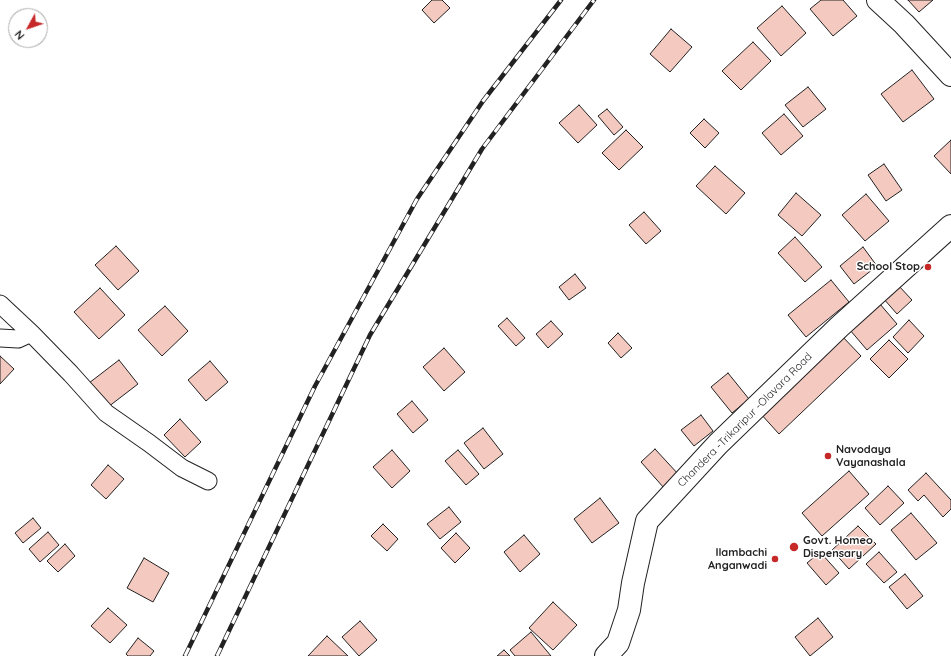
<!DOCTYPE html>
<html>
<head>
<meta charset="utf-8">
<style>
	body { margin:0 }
	#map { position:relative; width:951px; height:656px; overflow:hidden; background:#fff; font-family:Quicksand,sans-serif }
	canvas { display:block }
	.north { position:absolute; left:8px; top:8px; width:40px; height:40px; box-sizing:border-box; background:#fff; border:1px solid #a7a7a7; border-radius:50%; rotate:230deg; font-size:11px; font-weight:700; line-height:16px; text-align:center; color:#222 }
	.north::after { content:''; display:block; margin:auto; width:14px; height:18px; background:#c62828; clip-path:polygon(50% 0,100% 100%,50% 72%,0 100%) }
</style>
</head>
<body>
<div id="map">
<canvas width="951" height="656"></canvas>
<div class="north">N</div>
</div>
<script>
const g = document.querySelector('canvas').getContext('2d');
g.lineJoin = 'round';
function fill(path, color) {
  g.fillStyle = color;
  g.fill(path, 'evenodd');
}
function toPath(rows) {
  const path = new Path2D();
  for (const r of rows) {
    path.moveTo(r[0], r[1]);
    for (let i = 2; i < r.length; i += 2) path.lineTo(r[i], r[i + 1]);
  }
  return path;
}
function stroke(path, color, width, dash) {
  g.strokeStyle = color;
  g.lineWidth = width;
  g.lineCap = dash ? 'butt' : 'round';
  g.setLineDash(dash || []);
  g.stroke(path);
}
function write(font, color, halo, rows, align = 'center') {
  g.font = font + ' Quicksand,sans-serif';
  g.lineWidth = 3;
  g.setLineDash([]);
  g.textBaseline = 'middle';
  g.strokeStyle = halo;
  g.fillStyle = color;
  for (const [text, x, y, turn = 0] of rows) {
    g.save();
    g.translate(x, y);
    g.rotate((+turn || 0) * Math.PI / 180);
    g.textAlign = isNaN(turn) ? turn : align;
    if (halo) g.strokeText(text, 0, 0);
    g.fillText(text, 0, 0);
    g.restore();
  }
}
const building = toPath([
	[432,0,442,0,450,8,434,23,422,10,432,0],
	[821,0,843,0,857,16,833,36,810,9,821,0],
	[908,0,933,0,919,12,908,0],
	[782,6,806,33,781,56,757,28,782,6],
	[671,29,692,47,670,72,650,54,671,29],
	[753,42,771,61,741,90,722,71,753,42],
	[912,70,934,99,903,122,881,94,912,70],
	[808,87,826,109,803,127,785,105,808,87],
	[579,105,597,125,578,143,559,123,579,105],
	[607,109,623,127,614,135,598,116,607,109],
	[784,114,803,136,781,155,762,133,784,114],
	[704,119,719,133,705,148,690,133,704,119],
	[626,130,643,147,619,170,602,153,626,130],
	[951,140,951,174,934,156,951,140],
	[884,164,902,190,886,201,868,175,884,164],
	[715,166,745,193,726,214,696,186,715,166],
	[796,193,821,215,802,236,778,215,796,193],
	[866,194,889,221,865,241,842,215,866,194],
	[644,212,661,231,646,244,629,225,644,212],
	[795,237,822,267,805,282,778,253,795,237],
	[116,246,139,271,118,290,95,265,116,246],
	[863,247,877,266,854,284,840,266,863,247],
	[575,274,586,288,569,300,559,287,575,274],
	[831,280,849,302,806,337,788,315,831,280],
	[898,285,912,300,897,314,883,298,898,285],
	[100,288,125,315,99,339,74,312,100,288],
	[880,304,897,324,867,350,850,330,880,304],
	[165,306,188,331,162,356,138,330,165,306],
	[507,318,525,338,516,346,498,326,507,318],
	[909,320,924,336,908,353,893,337,909,320],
	[551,321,563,334,548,348,536,334,551,321],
	[618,333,632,348,621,358,608,343,618,333],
	[841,335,861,356,779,434,760,413,841,335],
	[889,340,908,359,889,378,870,359,889,340],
	[444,348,465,372,444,391,423,367,444,348],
	[0,356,14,369,0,384,0,356],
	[119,360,138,384,108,407,89,383,119,360],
	[210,361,228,382,206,401,188,380,210,361],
	[728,373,749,399,732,413,711,387,728,373],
	[412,401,428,420,413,433,397,414,412,401],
	[701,415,713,431,694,446,681,430,701,415],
	[180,419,201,442,185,457,164,435,180,419],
	[483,428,503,454,484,469,464,443,483,428],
	[655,449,679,475,664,488,641,462,655,449],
	[392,450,410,471,392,488,373,467,392,450],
	[458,450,479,474,466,485,445,461,458,450],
	[108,465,124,479,106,499,91,485,108,465],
	[849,471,869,494,822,536,802,513,849,471],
	[926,473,951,500,951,509,943,517,924,495,918,501,908,490,926,473],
	[888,486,904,503,880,525,865,508,888,486],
	[600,498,619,523,592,543,574,519,600,498],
	[449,507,461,522,440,539,427,524,449,507],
	[911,513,937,543,916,560,891,530,911,513],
	[33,518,41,528,23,543,15,533,33,518],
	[383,524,398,539,387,551,371,536,383,524],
	[858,526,876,544,849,569,832,550,858,526],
	[48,532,59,545,40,562,29,549,48,532],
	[456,533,470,548,455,563,441,548,456,533],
	[524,535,540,554,520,572,504,552,524,535],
	[65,544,75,556,58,572,47,561,65,544],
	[820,552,839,573,826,585,807,563,820,552],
	[879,552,897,572,884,583,866,564,879,552],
	[144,558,169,573,153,602,127,588,144,558],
	[905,574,923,596,907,609,889,587,905,574],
	[553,602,577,625,553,650,529,628,553,602],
	[108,608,127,625,110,643,91,626,108,608],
	[818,618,833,637,810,656,795,637,818,618],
	[360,621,377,640,359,656,342,637,360,621],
	[531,632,551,656,515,656,510,650,531,632],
	[327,636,348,656,308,656,327,636],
	[138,638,154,651,150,656,128,656,126,654,138,638],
	[504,650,510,656,497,656,504,650]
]);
fill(building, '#f3c9c0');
stroke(building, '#222', 1);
const street = toPath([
	[0,304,31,333],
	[0,338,18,339,31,333,71,374,106,413,149,443,182,468,208,481]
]);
const secondary = toPath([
	[878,0,904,24,951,75],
	[606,656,618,643,629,610,633,583,647,521,718,444,839,327,951,226]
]);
stroke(street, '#222', 19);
stroke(secondary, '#222', 24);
stroke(street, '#fff', 17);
stroke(secondary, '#fff', 22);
const rail = toPath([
	[185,656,315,386,417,199,483,101,561,0],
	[217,656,370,335,482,149,594,0]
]);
stroke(rail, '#222', 4.5);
stroke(rail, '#fff', 3, [9]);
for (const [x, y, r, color] of [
	[928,267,4,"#c62828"],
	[828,456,4,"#c62828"],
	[794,547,5,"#c62828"],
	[775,559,4,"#c62828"]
]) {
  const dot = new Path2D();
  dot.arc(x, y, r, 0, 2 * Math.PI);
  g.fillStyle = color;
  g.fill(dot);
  stroke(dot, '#fff', 1.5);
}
write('bold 11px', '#222', '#fff', [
	["School Stop",920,267],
	["Navodaya",836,450,"left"],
	["Vayanashala",836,463,"left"],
	["Govt. Homeo",803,541,"left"],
	["Dispensary",803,554,"left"],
	["Ilambachi",767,553],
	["Anganwadi",767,566]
], 'right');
write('11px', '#222', '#fff', [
	["Chandera -Trikaripur -Olavara Road",745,420,-45]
]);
</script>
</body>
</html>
